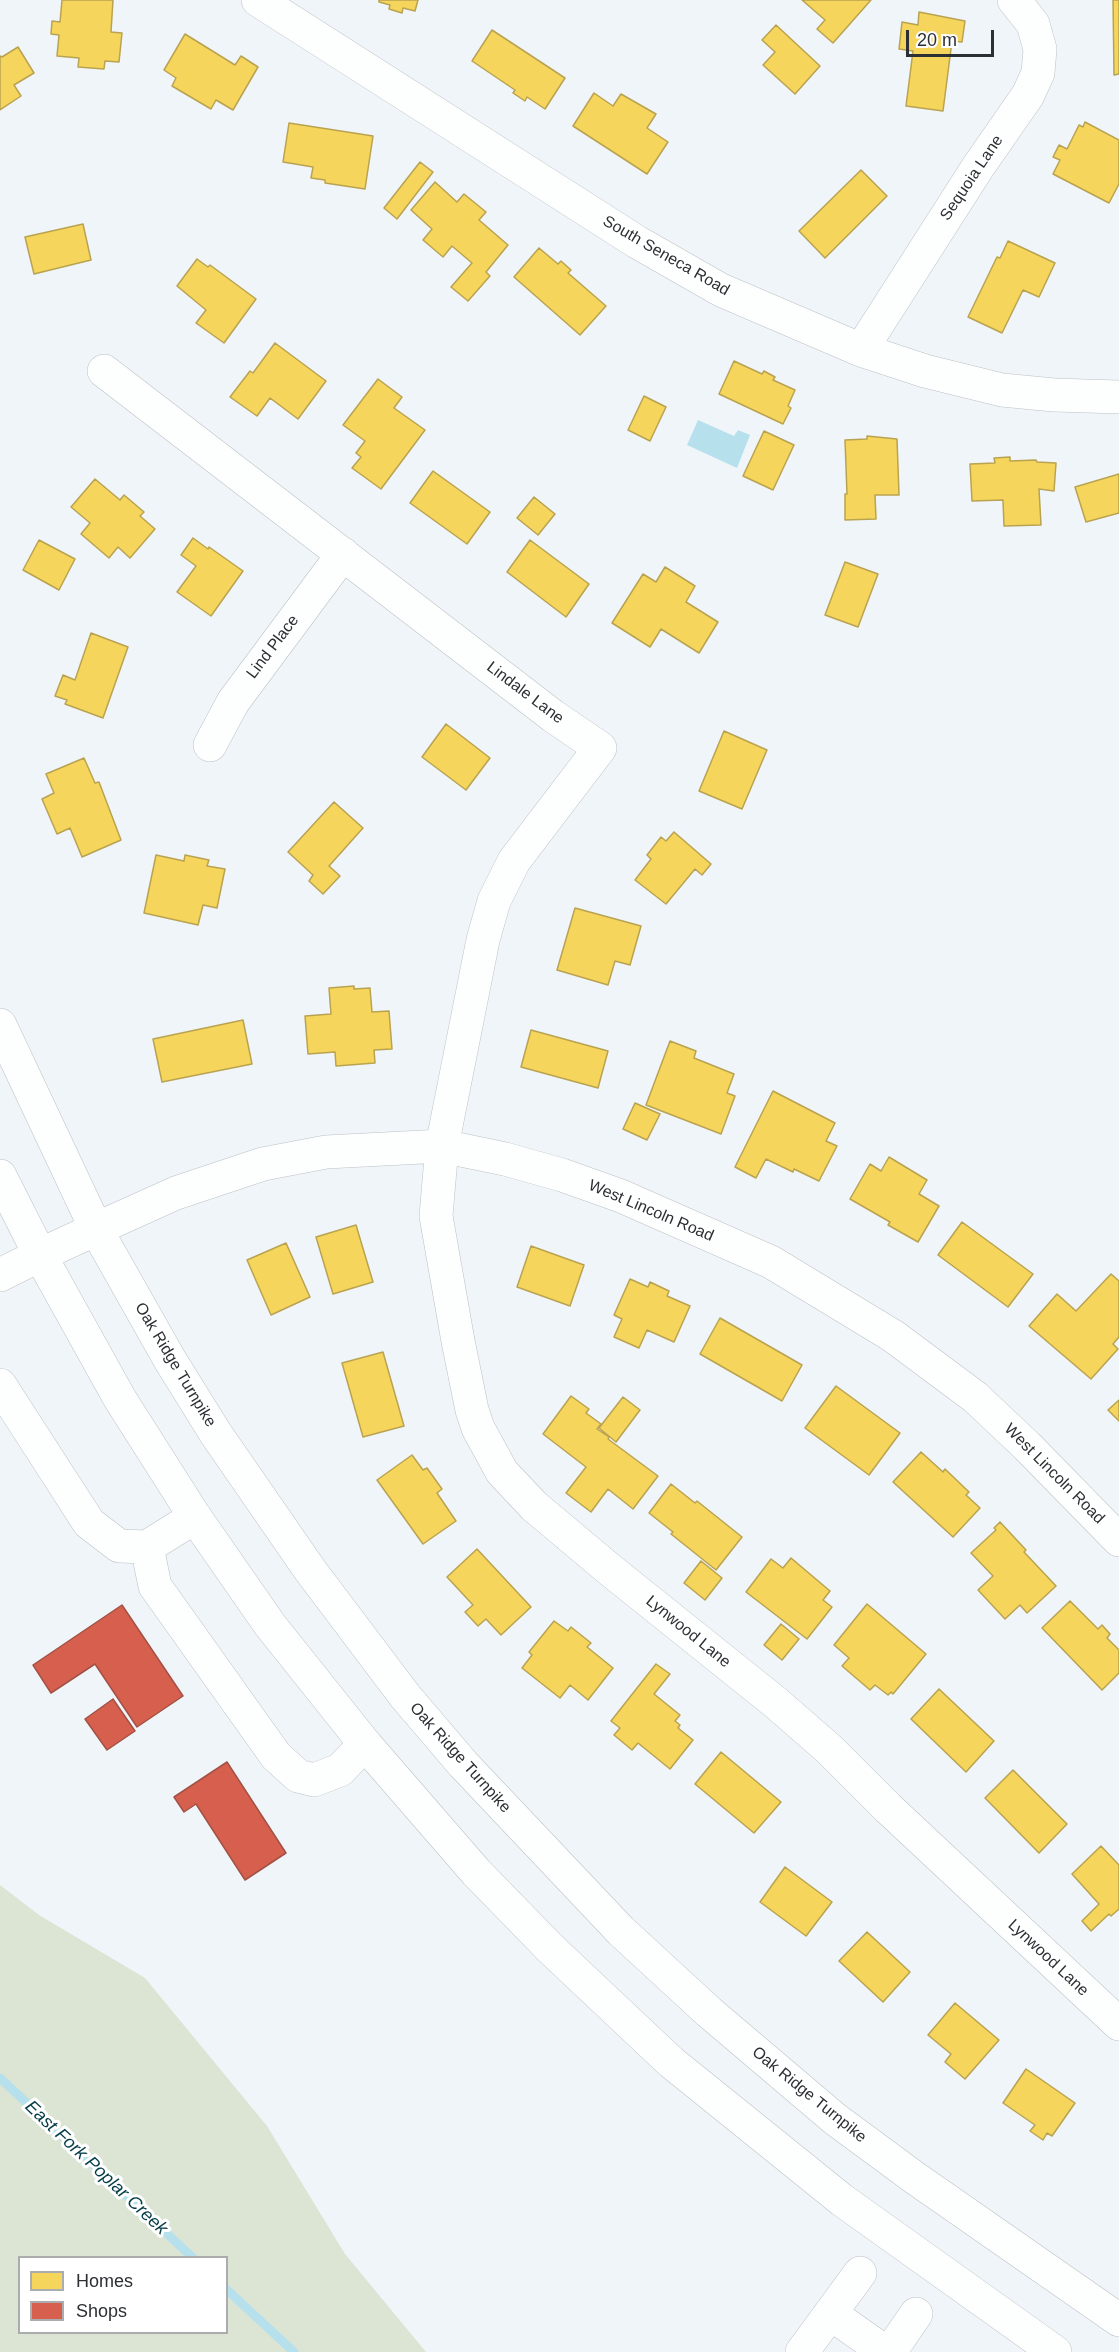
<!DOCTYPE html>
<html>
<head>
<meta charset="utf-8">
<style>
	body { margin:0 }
	#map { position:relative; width:1119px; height:2352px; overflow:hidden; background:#f0f5fa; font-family:Arial,sans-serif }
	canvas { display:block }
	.legend { position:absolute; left:18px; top:2256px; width:210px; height:78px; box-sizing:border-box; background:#fff; border:2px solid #abacad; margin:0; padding:8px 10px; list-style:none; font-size:18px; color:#2c2f33 }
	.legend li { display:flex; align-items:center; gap:12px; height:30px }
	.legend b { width:30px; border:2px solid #abacad }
	.scale { position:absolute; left:906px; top:30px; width:88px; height:27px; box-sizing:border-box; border:3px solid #2c2f33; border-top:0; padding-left:8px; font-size:18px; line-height:21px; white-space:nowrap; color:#2c2f33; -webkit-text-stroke:4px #fff; paint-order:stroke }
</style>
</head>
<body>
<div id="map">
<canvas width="1119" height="2352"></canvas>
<ul class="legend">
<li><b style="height:16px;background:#f6d55c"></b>Homes</li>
<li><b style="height:16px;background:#d6604d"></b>Shops</li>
</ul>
<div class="scale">20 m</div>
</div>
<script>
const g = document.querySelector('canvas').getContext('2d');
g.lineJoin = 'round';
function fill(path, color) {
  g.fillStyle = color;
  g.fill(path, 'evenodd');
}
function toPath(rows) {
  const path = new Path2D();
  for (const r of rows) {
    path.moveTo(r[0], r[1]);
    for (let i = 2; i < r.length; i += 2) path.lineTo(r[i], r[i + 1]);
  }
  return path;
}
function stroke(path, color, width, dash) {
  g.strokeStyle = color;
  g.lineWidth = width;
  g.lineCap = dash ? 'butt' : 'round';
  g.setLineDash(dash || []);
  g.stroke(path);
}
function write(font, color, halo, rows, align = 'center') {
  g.font = font + ' Arial,sans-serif';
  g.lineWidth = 6;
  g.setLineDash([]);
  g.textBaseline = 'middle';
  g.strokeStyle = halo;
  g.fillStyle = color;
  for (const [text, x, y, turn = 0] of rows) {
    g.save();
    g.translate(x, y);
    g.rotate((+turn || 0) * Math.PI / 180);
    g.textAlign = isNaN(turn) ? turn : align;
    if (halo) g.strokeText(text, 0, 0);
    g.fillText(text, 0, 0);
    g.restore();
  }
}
fill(toPath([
	[0,1885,39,1915,145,1978,267,2126,345,2254,426,2352,0,2352],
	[20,2258,226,2258,226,2332,20,2332]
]), '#dce4d4');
fill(toPath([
	[698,420,734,436,738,430,750,435,737,468,687,445]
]), '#b6e1ec');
const homes = toPath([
	[62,0,113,0,111,32,122,33,119,62,105,61,104,69,78,67,79,58,57,56,59,35,51,34,52,21,60,22,62,0],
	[379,0,418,0,415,11,403,8,402,13,389,9,390,5,379,2,379,0],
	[802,0,871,0,833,43,817,29,825,20,802,0],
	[1113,0,1119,0,1119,74,1114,75,1113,0],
	[919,12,965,21,962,42,952,41,943,111,906,106,913,51,899,49,902,22,918,25,919,12],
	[776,25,820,66,795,94,763,65,775,52,762,40,776,25],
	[492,30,565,78,545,109,527,97,525,101,513,93,515,90,472,61,492,30],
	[185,34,235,65,241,56,258,67,233,110,216,100,211,109,172,86,176,78,164,70,185,34],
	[18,47,34,73,14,85,21,96,0,110,0,56,2,57,18,47],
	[594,93,613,106,621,94,656,114,647,128,668,142,647,174,573,126,594,93],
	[1085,122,1119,140,1119,184,1109,203,1053,174,1060,160,1053,157,1059,145,1067,149,1079,125,1083,127,1085,122],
	[289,123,373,136,365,189,325,183,325,180,311,178,313,167,283,162,289,123],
	[420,162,433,172,397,219,384,208,420,162],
	[861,170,887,196,825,258,799,231,861,170],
	[435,182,457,202,464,194,486,212,479,220,508,245,486,272,490,276,468,301,451,287,472,263,452,246,443,257,423,240,432,229,411,210,435,182],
	[83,224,91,260,34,274,25,237,83,224],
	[1008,241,1055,263,1039,297,1023,290,1002,333,968,317,997,257,1000,258,1008,241],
	[539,248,558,264,561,261,571,270,568,273,606,306,580,335,514,277,539,248],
	[197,259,208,267,210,265,256,299,224,343,196,323,206,310,177,286,197,259],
	[275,343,326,381,298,419,270,398,257,416,230,397,250,371,253,373,275,343],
	[734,361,762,374,764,371,775,377,773,380,795,390,788,406,791,408,783,424,719,394,734,361],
	[378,379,402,397,394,408,425,430,381,489,352,468,361,457,356,453,365,441,343,425,378,379],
	[644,396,666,407,650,441,628,430,644,396],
	[764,431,794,445,773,490,743,476,764,431],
	[867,436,897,439,899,495,875,495,876,519,845,520,845,494,847,494,845,440,867,439,867,436],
	[1010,457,1010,461,1036,460,1037,462,1056,463,1054,491,1039,489,1041,525,1004,526,1003,500,972,501,970,464,995,463,994,458,1010,457],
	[433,471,490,512,467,544,410,503,433,471],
	[1119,474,1119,513,1086,522,1075,487,1119,474],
	[95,479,120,500,124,495,144,512,140,516,155,529,130,558,118,547,109,558,81,534,90,523,71,507,95,479],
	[534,497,555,514,538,535,517,518,534,497],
	[193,538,208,549,209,547,243,571,211,616,177,592,196,566,181,555,193,538],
	[39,540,75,559,59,590,23,570,39,540],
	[530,540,589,584,566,617,507,572,530,540],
	[845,562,878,574,858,627,825,615,845,562],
	[665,567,695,586,686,602,718,622,699,653,661,629,650,647,612,623,643,574,656,582,665,567],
	[91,633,128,647,103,718,65,704,67,700,55,696,63,675,75,680,91,633],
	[446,724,490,758,466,790,422,757,446,724],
	[724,731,767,750,742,809,699,791,724,731],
	[84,758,95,783,99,782,121,840,82,857,70,828,57,834,42,799,54,793,46,774,84,758],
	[334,802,363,828,329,866,340,876,323,894,309,881,313,875,288,852,334,802],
	[674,832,711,864,702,875,695,869,666,904,635,880,651,859,647,855,661,837,666,841,674,832],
	[156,855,184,861,185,855,209,860,207,866,225,869,217,908,203,905,198,925,144,913,156,855],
	[575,908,641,926,630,965,615,961,608,985,557,970,575,908],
	[354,986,354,989,370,988,372,1012,389,1011,392,1049,374,1050,375,1063,336,1066,335,1052,308,1054,305,1016,331,1014,329,988,354,986],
	[243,1020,252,1064,162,1082,153,1039,243,1020],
	[531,1030,608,1051,598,1088,521,1067,531,1030],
	[670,1041,696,1051,694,1058,734,1074,727,1093,735,1096,721,1134,646,1105,670,1041],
	[773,1091,835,1123,826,1141,837,1146,819,1181,794,1169,793,1172,766,1159,756,1178,735,1167,773,1091],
	[635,1103,660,1114,647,1140,623,1129,635,1103],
	[889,1157,927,1180,919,1194,939,1206,918,1242,888,1225,890,1222,850,1199,870,1164,881,1171,889,1157],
	[962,1222,1033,1274,1008,1307,938,1255,962,1222],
	[356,1225,373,1282,333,1294,316,1237,356,1225],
	[286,1243,310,1297,271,1315,247,1260,286,1243],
	[531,1246,584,1265,570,1306,517,1287,531,1246],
	[1111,1274,1119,1281,1119,1337,1113,1344,1118,1349,1091,1379,1029,1326,1057,1294,1076,1311,1111,1274],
	[630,1279,648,1287,650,1282,669,1291,667,1296,690,1306,674,1342,647,1330,639,1348,614,1337,622,1319,614,1315,630,1279],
	[720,1318,802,1365,782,1401,700,1354,720,1318],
	[383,1352,404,1426,363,1437,342,1363,383,1352],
	[836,1386,900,1433,869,1475,805,1428,836,1386],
	[571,1396,589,1409,586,1413,601,1424,597,1429,609,1437,608,1439,658,1476,633,1509,608,1489,591,1512,566,1493,586,1467,543,1434,571,1396],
	[623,1397,640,1410,616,1442,599,1428,623,1397],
	[1119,1400,1119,1421,1108,1410,1119,1400],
	[921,1452,943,1472,945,1469,969,1492,966,1495,980,1508,953,1537,893,1482,921,1452],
	[412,1455,423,1470,427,1468,442,1489,437,1493,456,1521,423,1544,377,1480,412,1455],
	[671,1484,695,1503,697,1501,742,1537,716,1570,671,1534,673,1532,649,1513,671,1484],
	[1000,1522,1026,1550,1024,1552,1056,1586,1027,1613,1020,1605,1005,1619,978,1590,993,1576,971,1553,996,1530,994,1528,1000,1522],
	[477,1549,531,1607,501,1635,486,1619,478,1626,465,1612,473,1605,447,1577,477,1549],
	[791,1558,830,1591,823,1600,832,1607,807,1639,746,1592,771,1559,783,1568,791,1558],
	[701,1561,722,1578,705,1600,684,1583,701,1561],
	[1070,1601,1098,1629,1102,1625,1110,1634,1107,1638,1119,1650,1119,1673,1102,1690,1042,1628,1070,1601],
	[867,1604,926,1654,893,1694,891,1692,888,1695,875,1685,870,1690,842,1666,849,1658,834,1645,867,1604],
	[554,1621,568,1631,571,1627,591,1643,587,1647,613,1668,588,1700,570,1685,560,1698,522,1668,532,1655,529,1652,554,1621],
	[781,1624,799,1639,782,1660,764,1645,781,1624],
	[656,1664,670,1674,654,1694,680,1715,675,1721,680,1725,678,1728,693,1740,670,1769,638,1743,632,1750,614,1735,620,1728,611,1721,656,1664],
	[939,1689,994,1741,966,1772,911,1719,939,1689],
	[721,1752,781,1802,754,1833,695,1784,721,1752],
	[1013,1770,1067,1824,1039,1853,985,1798,1013,1770],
	[1101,1846,1119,1865,1119,1909,1111,1916,1109,1914,1091,1931,1082,1921,1099,1904,1072,1874,1101,1846],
	[785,1867,832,1902,806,1936,760,1902,785,1867],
	[867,1932,910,1972,883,2002,839,1961,867,1932],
	[955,2003,999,2040,965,2079,945,2062,951,2054,928,2035,955,2003],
	[1026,2069,1075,2103,1052,2136,1047,2133,1043,2140,1030,2131,1035,2125,1003,2103,1026,2069]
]);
fill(homes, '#f6d55c');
stroke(homes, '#b9a350', 1.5);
const shops = toPath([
	[122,1605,183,1696,137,1727,95,1664,51,1693,33,1665,122,1605],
	[113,1699,135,1731,107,1750,85,1719,113,1699],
	[227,1762,286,1853,245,1880,196,1804,184,1812,174,1797,227,1762]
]);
fill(shops, '#d6604d');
stroke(shops, '#a35145', 1.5);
stroke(toPath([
	[0,2078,193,2258],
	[226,2289,294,2352]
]), '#b6e1ec', 9);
const minor = toPath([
	[258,0,637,242,721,290,861,350,925,371,1002,390,1054,395,1119,397],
	[861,350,978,167,1028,95,1038,73,1040,49,1033,24,1014,0],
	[104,371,553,716,600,748,514,861,494,901,483,940,442,1146,436,1216,458,1341,472,1410,478,1428,502,1472,534,1506,609,1569,775,1702,829,1749,888,1808,1119,2024],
	[210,745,233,702,343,554],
	[96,1229,176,1193,263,1164,326,1152,442,1146,505,1159,562,1175,621,1196,771,1262,893,1336,975,1397,1027,1446,1119,1540],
	[0,1275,40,1255],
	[0,1385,89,1523,119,1546,147,1547,155,1586,276,1756,298,1776,314,1780,340,1770,365,1744],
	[147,1547,195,1517],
	[831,2314,885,2352],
	[802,2352,860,2273],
	[890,2352,916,2314]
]);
const highway = toPath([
	[0,1025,96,1229,170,1360,216,1434,310,1570,405,1696,463,1764,621,1931,709,2012,835,2119,915,2178,1119,2320],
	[0,1176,40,1255,120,1399,195,1517,270,1625,365,1744,476,1872,550,1948,671,2062,842,2200,1055,2352],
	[40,1255,96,1229]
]);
stroke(minor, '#bdc1c5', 34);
stroke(highway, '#bdc1c5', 34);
stroke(minor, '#fdfefe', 33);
stroke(highway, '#fdfefe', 33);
write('16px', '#2c2f33', '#fff', [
	["Sequoia Lane",972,178,-56],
	["South Seneca Road",666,256,30],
	["Lind Place",273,647,-53],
	["Lindale Lane",525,693,37],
	["West Lincoln Road",651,1211,23],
	["Oak Ridge Turnpike",175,1365,59],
	["West Lincoln Road",1054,1474,45],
	["Lynwood Lane",688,1632,39],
	["Oak Ridge Turnpike",460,1758,48],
	["Lynwood Lane",1048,1958,43],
	["Oak Ridge Turnpike",809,2095,39]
]);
write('italic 18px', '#043d48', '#fff', [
	["East Fork Poplar Creek",96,2168,43]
]);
</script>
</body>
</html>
